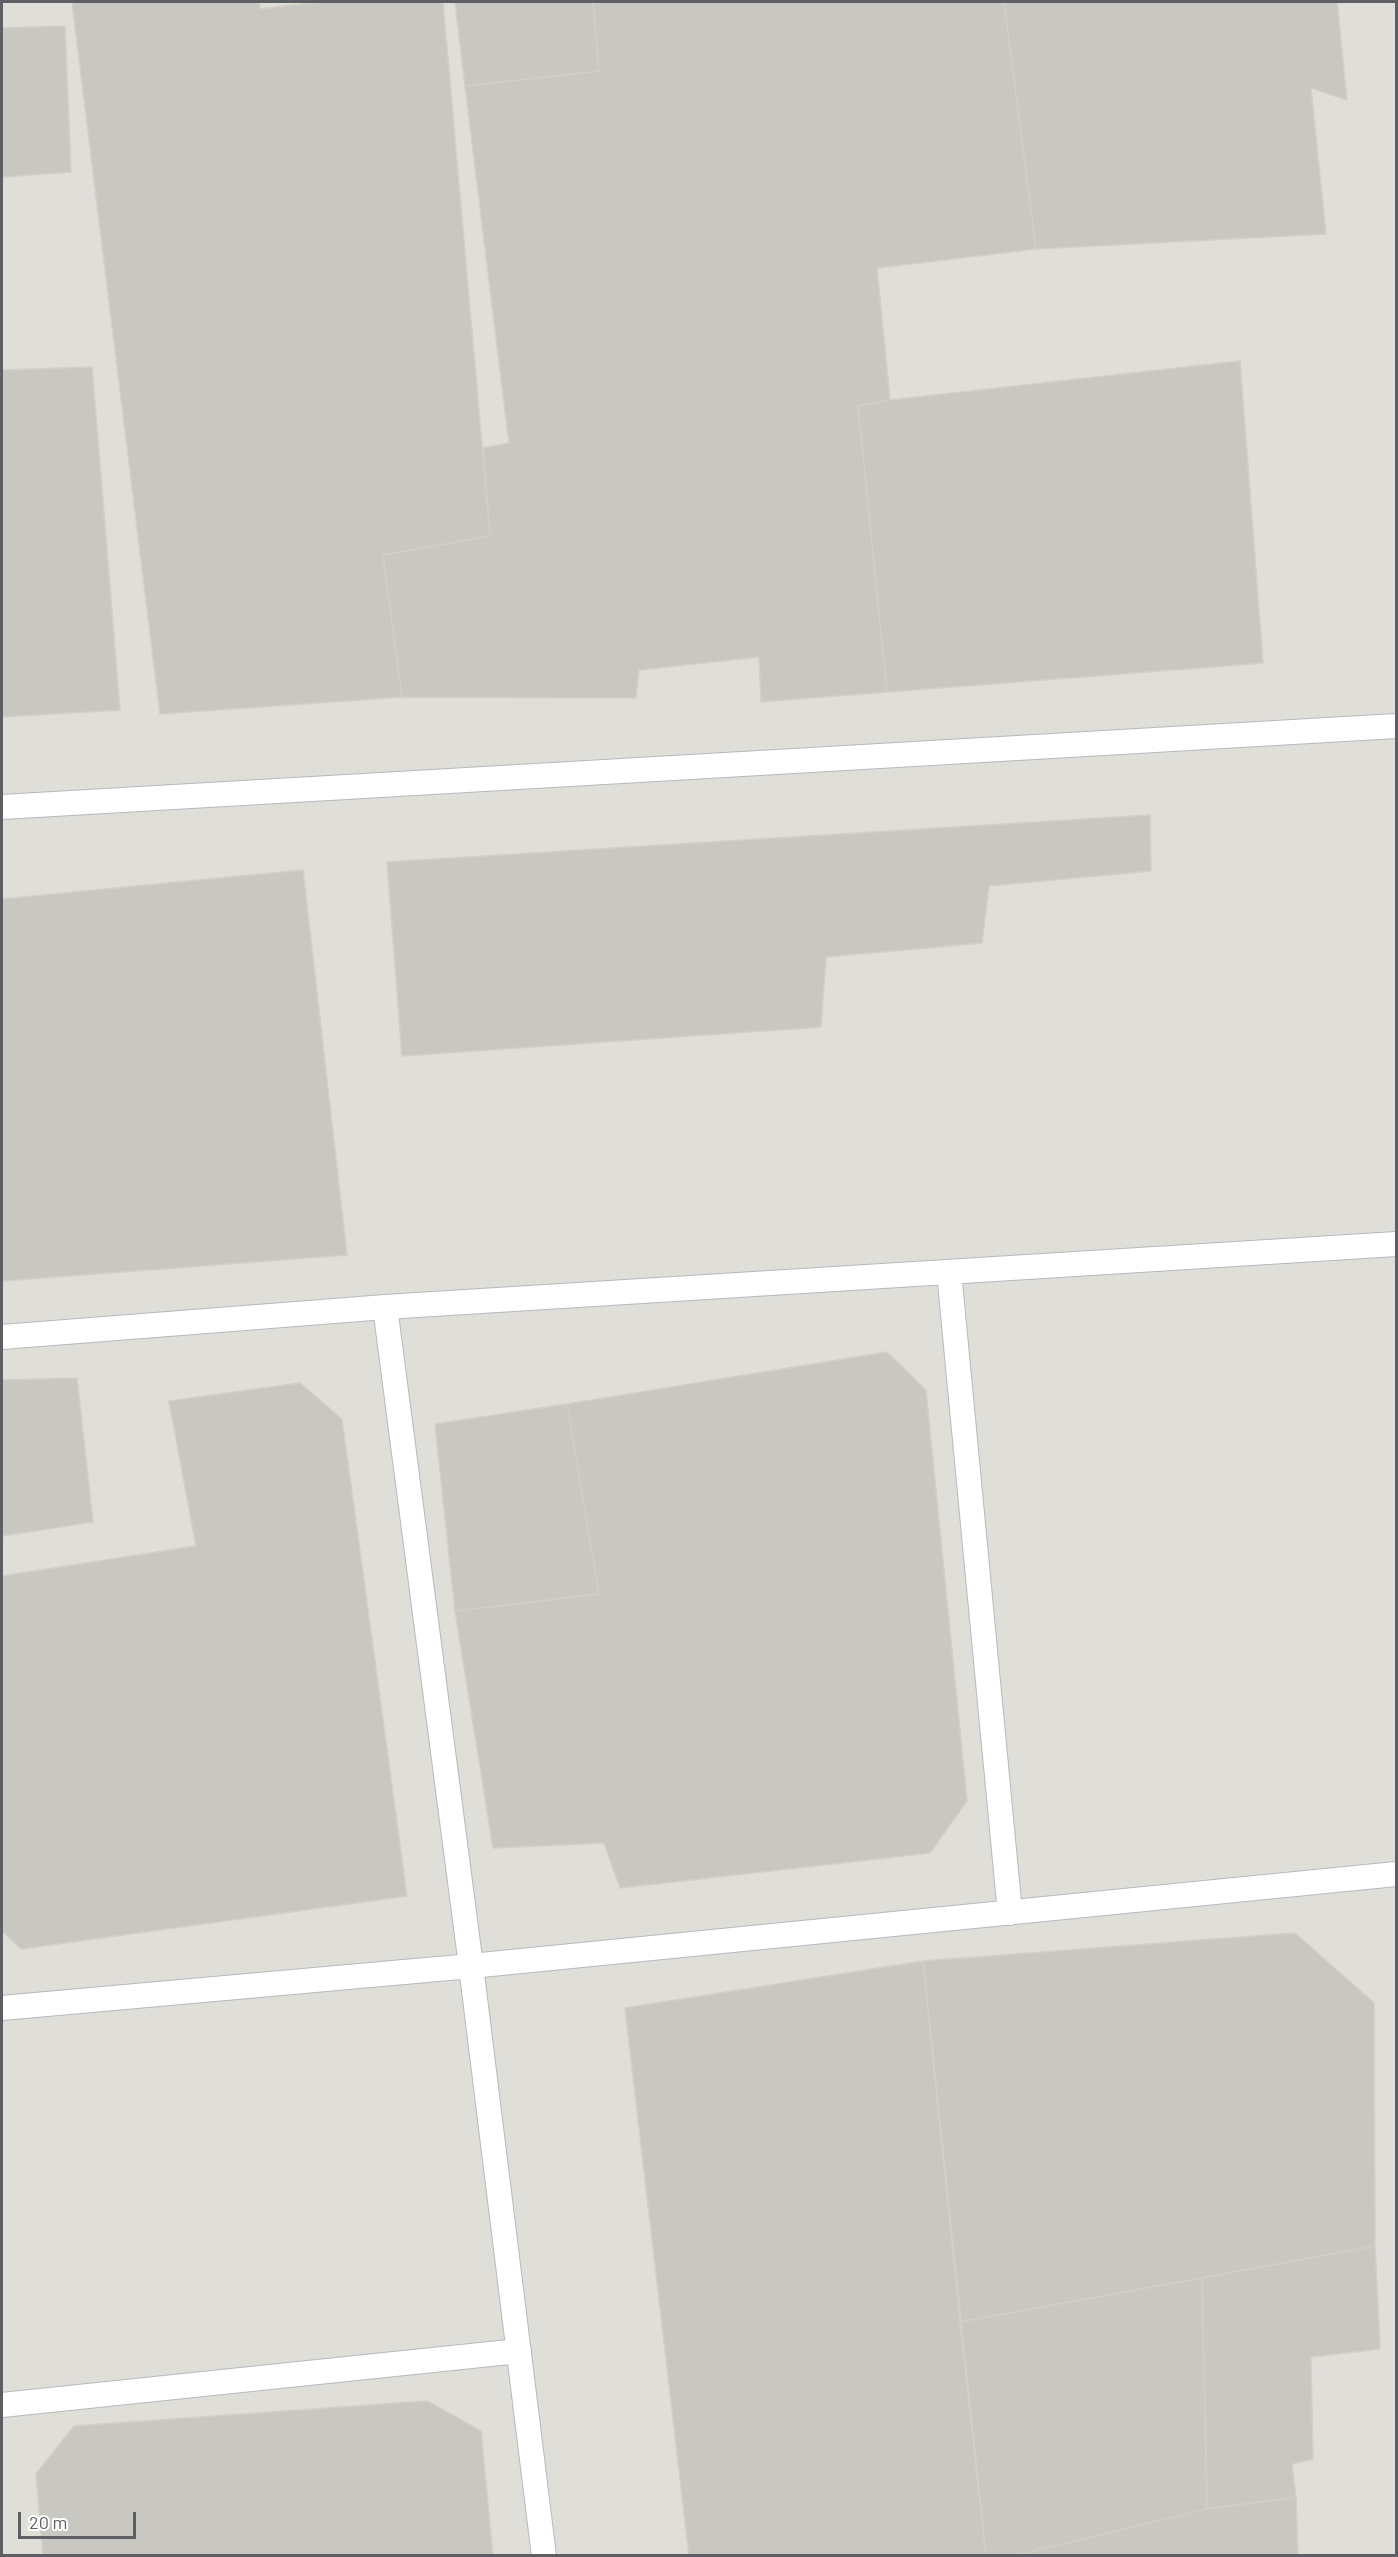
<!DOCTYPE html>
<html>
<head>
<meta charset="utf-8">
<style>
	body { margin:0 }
	#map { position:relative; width:1398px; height:2557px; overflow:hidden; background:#edede5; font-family:Barlow,sans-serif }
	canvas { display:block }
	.frame { position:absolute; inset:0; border:3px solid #5d5f64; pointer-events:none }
	.scale { position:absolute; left:18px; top:2512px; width:118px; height:27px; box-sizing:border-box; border:3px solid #5d5f64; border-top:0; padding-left:8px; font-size:18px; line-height:21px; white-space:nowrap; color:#5d5f64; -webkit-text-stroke:4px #fff; paint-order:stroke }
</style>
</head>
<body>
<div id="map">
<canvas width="1398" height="2557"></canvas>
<div class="frame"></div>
<div class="scale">20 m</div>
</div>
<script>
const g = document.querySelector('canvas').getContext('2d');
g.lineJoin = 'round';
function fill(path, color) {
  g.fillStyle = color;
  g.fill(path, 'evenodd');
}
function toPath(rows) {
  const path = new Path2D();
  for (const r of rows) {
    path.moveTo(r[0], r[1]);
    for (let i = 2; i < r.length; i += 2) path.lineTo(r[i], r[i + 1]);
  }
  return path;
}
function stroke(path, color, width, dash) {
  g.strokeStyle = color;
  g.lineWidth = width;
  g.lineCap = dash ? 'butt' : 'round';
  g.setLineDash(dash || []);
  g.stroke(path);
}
fill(toPath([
	[2,2,1396,2,1396,2555,2,2555]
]), '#dfded9');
const building = toPath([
	[72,2,259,2,260,9,319,2,443,2,490,536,383,555,402,697,160,714,72,2],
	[455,2,593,2,599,71,465,86,455,2],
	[593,2,1004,2,1036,249,877,268,890,400,858,406,887,692,761,702,759,657,639,670,636,698,402,697,383,555,490,536,483,448,509,443,465,86,599,71,593,2],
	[1004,2,1337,2,1347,100,1311,88,1326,234,1036,249,1004,2],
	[65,26,71,172,2,177,2,28,65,26],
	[1240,361,1263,663,887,692,858,406,890,400,1240,361],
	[92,367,120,710,2,717,2,370,92,367],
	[1150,815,1151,871,989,886,982,943,826,957,821,1027,402,1056,387,862,1150,815],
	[303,870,347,1255,2,1281,2,899,303,870],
	[887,1352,926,1390,967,1801,930,1853,620,1888,604,1843,493,1848,455,1611,599,1594,567,1404,887,1352],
	[77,1378,93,1522,2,1536,2,1380,77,1378],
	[300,1383,342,1419,407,1896,21,1949,2,1931,2,1576,196,1546,169,1401,300,1383],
	[567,1404,599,1594,455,1611,435,1424,567,1404],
	[1295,1933,1374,2003,1375,2246,960,2322,923,1961,1295,1933],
	[923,1961,986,2556,689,2556,625,2008,923,1961],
	[1375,2246,1380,2349,1311,2357,1313,2459,1292,2464,1296,2497,1207,2509,1202,2278,1375,2246],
	[1202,2278,1207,2509,1013,2556,986,2556,960,2322,1202,2278],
	[427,2401,481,2431,493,2556,43,2556,36,2474,74,2426,427,2401],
	[1296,2497,1298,2556,1013,2556,1207,2509,1296,2497]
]);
fill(building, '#c9c7c2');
stroke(building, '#d2cfc4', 1.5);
const lane = toPath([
	[2,807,1396,726],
	[949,1272,1010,1913],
	[385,1307,471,1966,544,2556],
	[2,1337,385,1307,1396,1244],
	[2,2008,471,1966,1396,1874],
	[2,2405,519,2351]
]);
stroke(lane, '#b7b9bd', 26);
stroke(lane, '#fff', 24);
</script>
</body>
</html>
